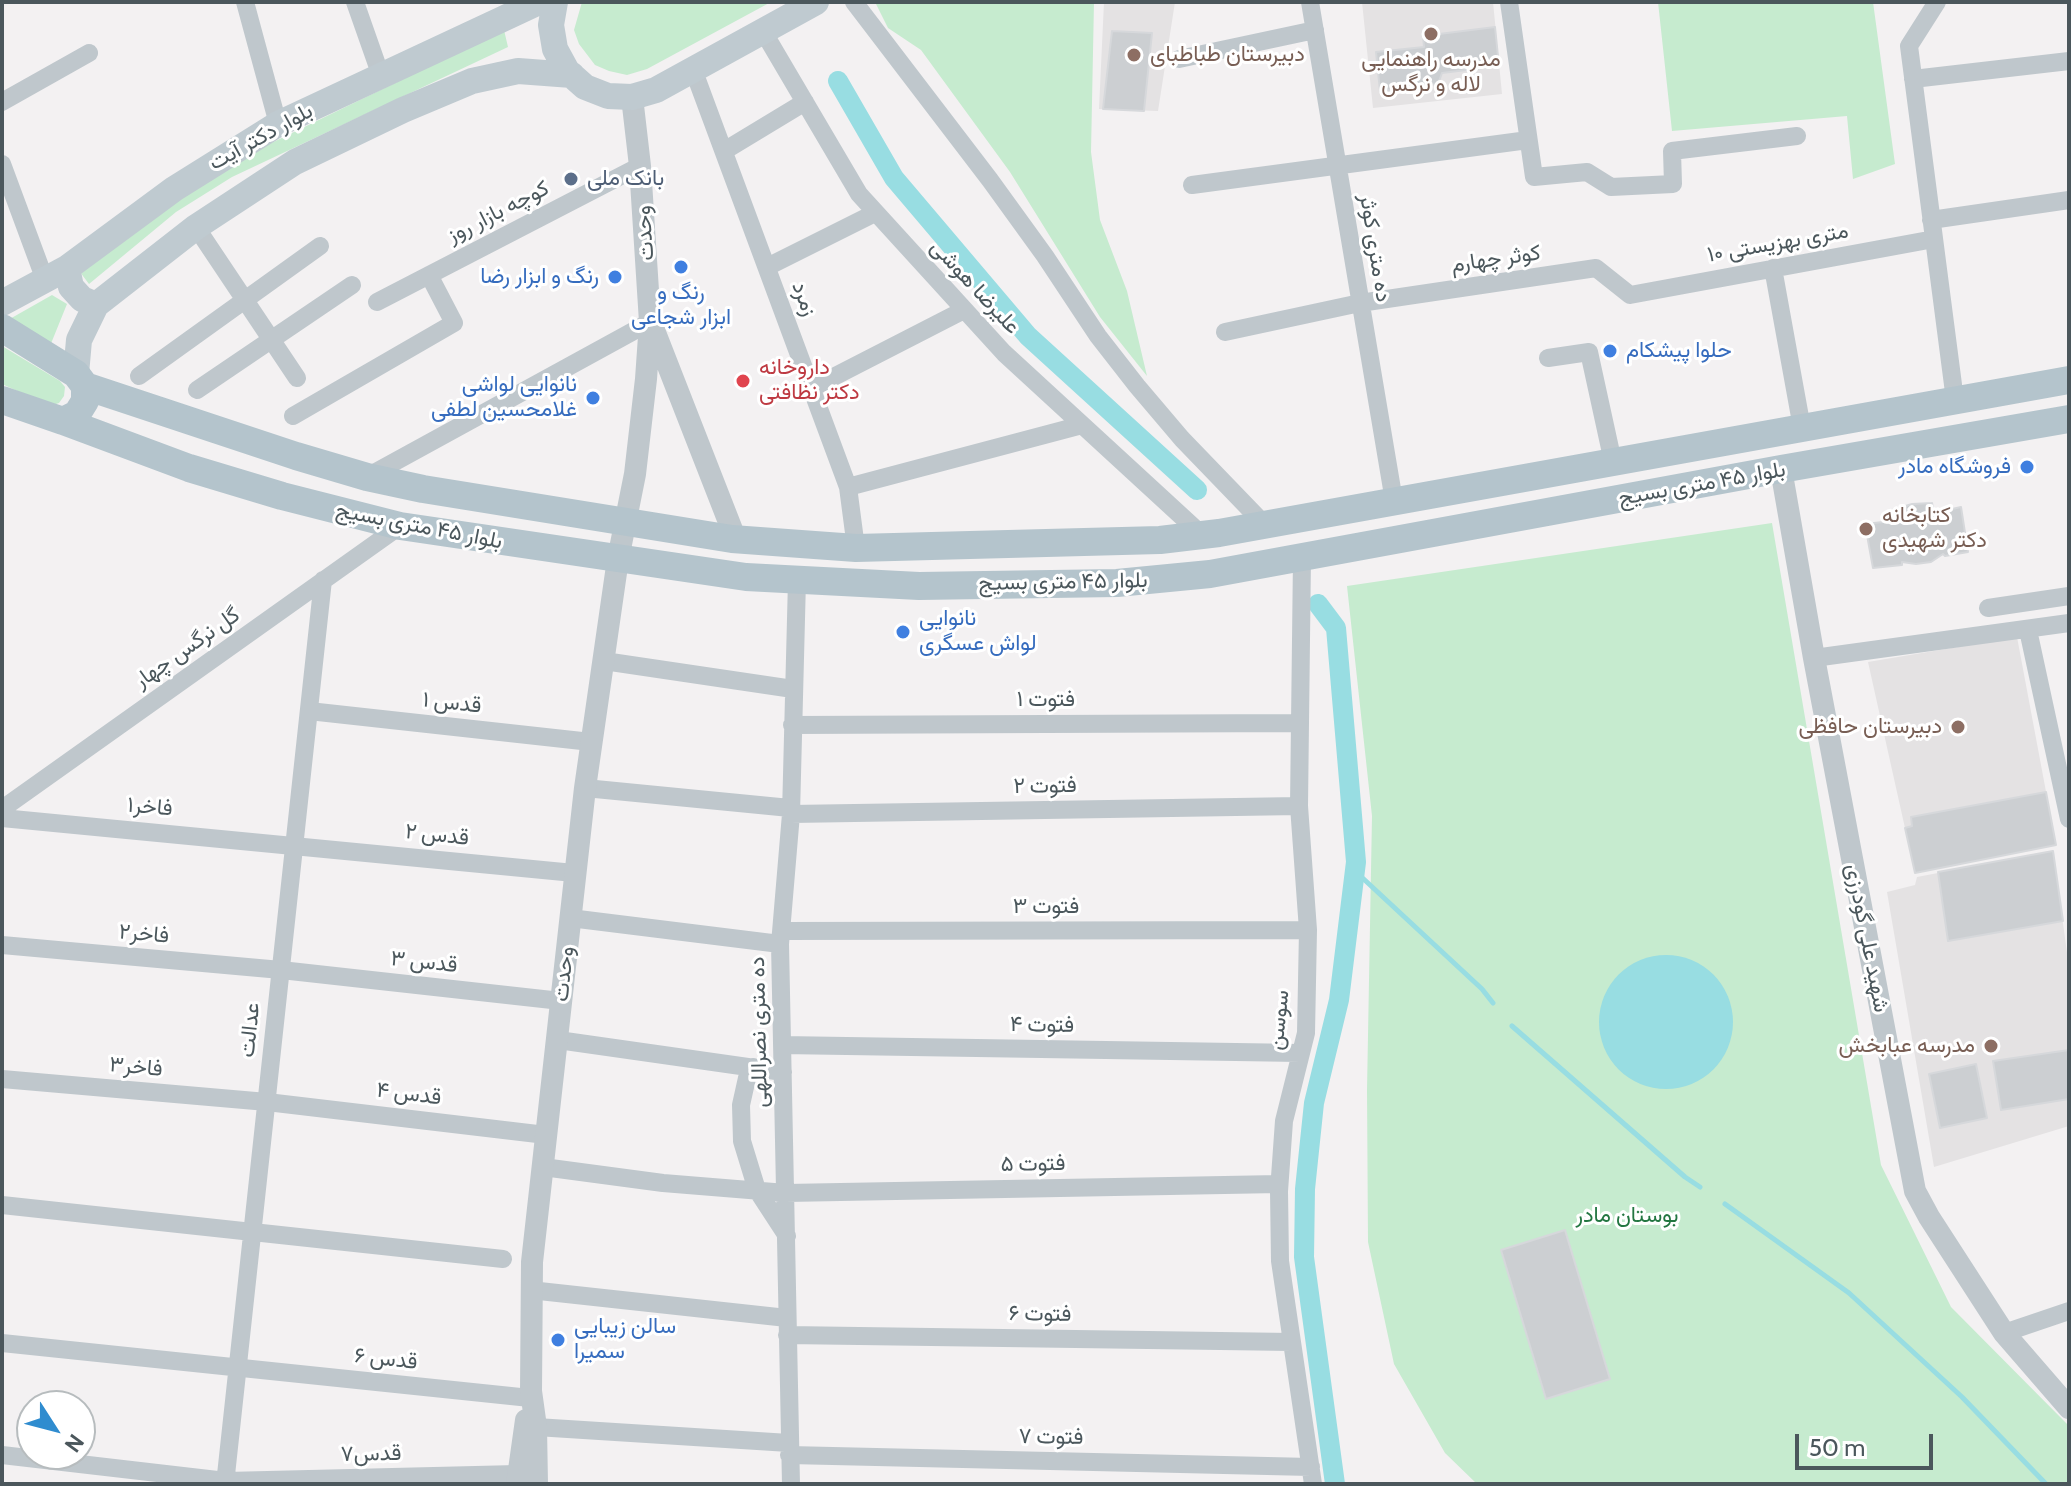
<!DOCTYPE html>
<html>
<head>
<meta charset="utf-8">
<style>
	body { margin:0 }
	#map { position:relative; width:2071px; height:1486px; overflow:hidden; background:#f3f1f2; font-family:Cabin,sans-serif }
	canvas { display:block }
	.frame { position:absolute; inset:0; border:4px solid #4b575c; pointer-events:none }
	.north { position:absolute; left:16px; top:1390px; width:80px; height:80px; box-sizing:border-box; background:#fff; border:2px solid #b7bcbe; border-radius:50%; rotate:126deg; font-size:22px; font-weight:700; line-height:32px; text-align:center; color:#4b575c }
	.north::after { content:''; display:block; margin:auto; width:28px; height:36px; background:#2f8ccf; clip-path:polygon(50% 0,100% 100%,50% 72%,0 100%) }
	.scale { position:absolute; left:1795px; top:1434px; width:138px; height:36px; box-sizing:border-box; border:4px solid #4b575c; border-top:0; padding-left:10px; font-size:24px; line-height:28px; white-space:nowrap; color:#4b575c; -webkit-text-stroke:6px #fff; paint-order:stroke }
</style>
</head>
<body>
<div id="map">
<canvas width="2071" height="1486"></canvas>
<div class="frame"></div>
<div class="north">N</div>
<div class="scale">50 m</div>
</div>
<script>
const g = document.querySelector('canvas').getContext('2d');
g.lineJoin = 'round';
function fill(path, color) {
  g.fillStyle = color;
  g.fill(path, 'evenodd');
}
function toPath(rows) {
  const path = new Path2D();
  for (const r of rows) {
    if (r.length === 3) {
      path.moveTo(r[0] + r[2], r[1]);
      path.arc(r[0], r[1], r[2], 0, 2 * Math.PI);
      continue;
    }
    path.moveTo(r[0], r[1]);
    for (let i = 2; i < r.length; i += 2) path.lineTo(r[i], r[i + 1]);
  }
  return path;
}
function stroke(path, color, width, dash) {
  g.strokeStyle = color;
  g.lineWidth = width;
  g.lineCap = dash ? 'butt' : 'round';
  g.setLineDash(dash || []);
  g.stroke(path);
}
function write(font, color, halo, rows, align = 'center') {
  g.font = font + ' Cabin,Vazirmatn,sans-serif';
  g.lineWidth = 6;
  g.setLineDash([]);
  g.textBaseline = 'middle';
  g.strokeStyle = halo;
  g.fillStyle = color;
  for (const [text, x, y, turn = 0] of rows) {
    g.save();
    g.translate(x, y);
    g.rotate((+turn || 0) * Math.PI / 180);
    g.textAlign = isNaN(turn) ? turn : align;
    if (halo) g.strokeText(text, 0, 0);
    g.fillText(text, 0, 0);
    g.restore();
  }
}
fill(toPath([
	[1104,2,1175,2,1158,111,1099,109],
	[1362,2,1493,2,1502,94,1373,108],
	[2017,637,2056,845,1915,873,1868,662],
	[2053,851,2069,967,2069,1126,1934,1167,1887,892,1915,885,1917,877]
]), '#e4e2e3');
fill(toPath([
	[582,2,771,2,647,69,627,75,609,71,595,65,579,44,574,30],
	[875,2,1094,2,1091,152,1100,220,1127,291,1147,376,1100,317,1010,172,921,50,888,28],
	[1658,2,1873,2,1895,164,1853,179,1847,116,1672,131],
	[504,30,508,47,232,177,176,212,89,284,80,272,226,165],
	[52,295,67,304,50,346,8,320],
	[2,346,60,381,65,387,64,396,59,403,50,406,2,384],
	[1772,523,1881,1165,1951,1307,2069,1426,2069,1484,1477,1484,1445,1453,1394,1364,1368,1242,1367,1090,1372,816,1347,586]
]), '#c6ebcf');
fill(toPath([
	[1666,1022,67]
]), '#98dde2');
stroke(toPath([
	[1355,871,1482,989,1493,1003],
	[1512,1026,1685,1177,1700,1187],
	[1725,1204,1849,1293,1962,1397,2046,1484]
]), '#98dde2', 5);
stroke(toPath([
	[838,81,894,178,1028,336,1197,490],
	[1318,604,1336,628,1356,862,1339,1000,1314,1103,1305,1189,1304,1257,1335,1484]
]), '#98dde2', 20);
const building = toPath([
	[1495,27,1499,66,1442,73,1438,84,1380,91,1376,52,1424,47,1423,36,1495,27],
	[1112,31,1152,33,1144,111,1103,109,1112,31],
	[1932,503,1934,513,1961,507,1968,552,1945,556,1943,554,1931,562,1916,564,1902,562,1902,565,1873,568,1865,524,1892,521,1892,510,1912,504,1932,503],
	[2046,792,2056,845,1915,873,1905,828,1912,826,1911,817,2046,792],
	[2053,851,2063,921,1948,941,1938,872,2053,851],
	[2069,1050,2069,1099,2001,1110,1993,1061,2069,1050],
	[1976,1064,1987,1118,1940,1128,1929,1074,1976,1064],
	[1565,1230,1610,1379,1546,1399,1501,1250,1565,1230]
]);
fill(building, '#cccfd2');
stroke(building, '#d6d8db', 2);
stroke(toPath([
	[245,2,278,124],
	[355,2,381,76],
	[854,2,990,180,1045,256,1098,336,1137,386,1182,439,1264,524],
	[1310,2,1394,501],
	[1509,2,1534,177,1587,172,1611,187,1673,184,1672,151,1797,136],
	[1937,2,1909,46,1955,400],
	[763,31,859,194,1004,353,1202,535],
	[1179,59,1315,30],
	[693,69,848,487,856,548],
	[1913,79,2069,61],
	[2,102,89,53],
	[724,151,805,102],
	[2,164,45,280],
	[1192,185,1528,140],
	[1931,220,2069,200],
	[196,227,297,378],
	[767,267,875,213],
	[1773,268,1802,428],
	[377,302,640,166],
	[1225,332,1360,303,1596,268,1630,295,1934,239],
	[1548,358,1589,352,1613,462],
	[139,376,320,246],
	[812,388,964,310],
	[197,390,352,285],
	[293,416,454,323,429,275],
	[367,477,650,322],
	[848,487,1082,425],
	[1302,557,1299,806,1308,930,1306,1033,1284,1121,1279,1191,1280,1261,1313,1484],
	[1988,608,2069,596],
	[2028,630,2069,819],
	[1814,658,2069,623],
	[604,661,793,689],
	[309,711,591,742],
	[792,725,1300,723],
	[585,788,790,808],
	[2,809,400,526],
	[791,814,1299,806],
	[2,818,574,873],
	[570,918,780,944],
	[783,931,1308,930],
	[2,945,281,970,561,1001],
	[558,1040,783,1072],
	[782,1045,1300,1053],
	[753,1067,747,1078,741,1105,742,1141,757,1190,787,1236],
	[2,1079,267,1102,546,1135],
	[543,1167,663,1183,786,1193,1279,1184],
	[2,1205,503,1259],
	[530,1290,787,1318],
	[2004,1333,2069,1311],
	[787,1335,1292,1342],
	[2,1343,530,1398],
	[536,1427,789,1443],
	[2,1455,226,1481,517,1474],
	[789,1455,1311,1467],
	[225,1484,323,580],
	[791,1484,780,944,791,814,797,580]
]), '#bfc7cc', 18);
stroke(toPath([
	[654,330,736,540],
	[1781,469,1814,658,1915,1191,1929,1217,2004,1333,2069,1408],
	[517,1484,526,1420],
	[537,1484,536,1427,531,1391,532,1262,585,788,618,559,635,474,646,379,650,322,640,166,632,97]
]), '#bfc7cc', 22);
stroke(toPath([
	[555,2,551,25,555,49,567,71,585,87,608,96,632,97,656,90,816,2],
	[67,268,71,287,82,299,96,305],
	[2,303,67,268,174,189,278,124,539,2],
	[76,374,79,340,96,305,196,227,295,162,403,110,472,81,518,71,572,75]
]), '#bfcad0', 26);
stroke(toPath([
	[2,328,76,374,85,386,85,401,77,414,63,421,2,400],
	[85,386,296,456,367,477,423,489,732,539,856,548,1160,540,1219,533,2069,380],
	[63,421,189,468,282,496,400,526,746,577,919,586,1117,583,1210,574,1781,469,2069,419]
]), '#b4c4cc', 28);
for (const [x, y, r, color] of [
	[1431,34,8,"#8d6e63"],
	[1134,55,8,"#8d6e63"],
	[571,179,8,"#5c6f8a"],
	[681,267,8,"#3f7fe0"],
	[615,277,8,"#3f7fe0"],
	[1610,351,8,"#3f7fe0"],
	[743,381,8,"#e0444e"],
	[593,398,8,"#3f7fe0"],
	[2027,467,8,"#3f7fe0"],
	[1866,529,8,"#8d6e63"],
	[903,632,8,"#3f7fe0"],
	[1958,727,8,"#8d6e63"],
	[1991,1046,8,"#8d6e63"],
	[558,1340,8,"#3f7fe0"]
]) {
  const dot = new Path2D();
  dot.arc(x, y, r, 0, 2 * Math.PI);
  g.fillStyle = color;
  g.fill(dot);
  stroke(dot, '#fff', 3);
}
write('22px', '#785e54', '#fff', [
	["دبیرستان طباطبای",1150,55],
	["مدرسه راهنمایی",1431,60,"center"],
	["لاله و نرگس",1431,85,"center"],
	["کتابخانه",1882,516],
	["دکتر شهیدی",1882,541],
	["دبیرستان حافظی",1942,727,"right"],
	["مدرسه عبابخش",1975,1046,"right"]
], 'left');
write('22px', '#4b575c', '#fff', [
	["بلوار دکتر آیت",261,137,-29],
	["کوچه بازار روز",498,212,-27],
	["وحدت",645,233,-94],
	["۱۰ متری بهزیستی",1778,243,-10],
	["ده متری کوثر",1375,248,81],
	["کوثر چهارم",1496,259,-8],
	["علیرضا هوشی",975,287,47],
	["زمرد",804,299,70],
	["بلوار ۴۵ متری بسیج",1702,484,-10],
	["بلوار ۴۵ متری بسیج",419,526,11],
	["بلوار ۴۵ متری بسیج",1063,582,-1],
	["گل نرگس چهار",187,648,-35],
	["فتوت ۱",1046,700],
	["قدس ۱",452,703,6],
	["فتوت ۲",1045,786,-1],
	["فاخر۱",150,807,5],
	["قدس ۲",437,835,6],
	["فتوت ۳",1046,907],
	["فاخر۲",144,934,5],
	["شهید علی گودرزی",1867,938,79],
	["قدس ۳",424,962,6],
	["وحدت",564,974,-84],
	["سوسن",1279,1020,-84],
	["فتوت ۴",1042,1025,1],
	["عدالت",250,1030,-84],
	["ده متری نصراللهی",759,1032,-91],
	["فاخر۳",136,1067,5],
	["قدس ۴",409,1094,7],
	["فتوت ۵",1033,1164,-1],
	["فتوت ۶",1040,1314,1],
	["قدس ۶",386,1359,6],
	["فتوت ۷",1051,1437,1],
	["قدس۷",371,1454,-1]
]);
write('22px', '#4e5e75', '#fff', [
	["بانک ملی",587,179]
], 'left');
write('22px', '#366cbe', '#fff', [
	["رنگ و ابزار رضا",599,277],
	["رنگ و",681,293,"center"],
	["ابزار شجاعی",681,318,"center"],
	["حلوا پیشکام",1626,351,"left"],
	["نانوایی لواشی",577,385],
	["غلامحسین لطفی",577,410],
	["فروشگاه مادر",2011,467],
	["نانوایی",919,619,"left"],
	["لواش عسگری",919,644,"left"],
	["سالن زیبایی",574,1327,"left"],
	["سمیرا",574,1352,"left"]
], 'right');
write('22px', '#be3a42', '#fff', [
	["داروخانه",759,368],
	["دکتر نظافتی",759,393]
], 'left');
write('22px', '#237641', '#fff', [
	["بوستان مادر",1627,1216]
]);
</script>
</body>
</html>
